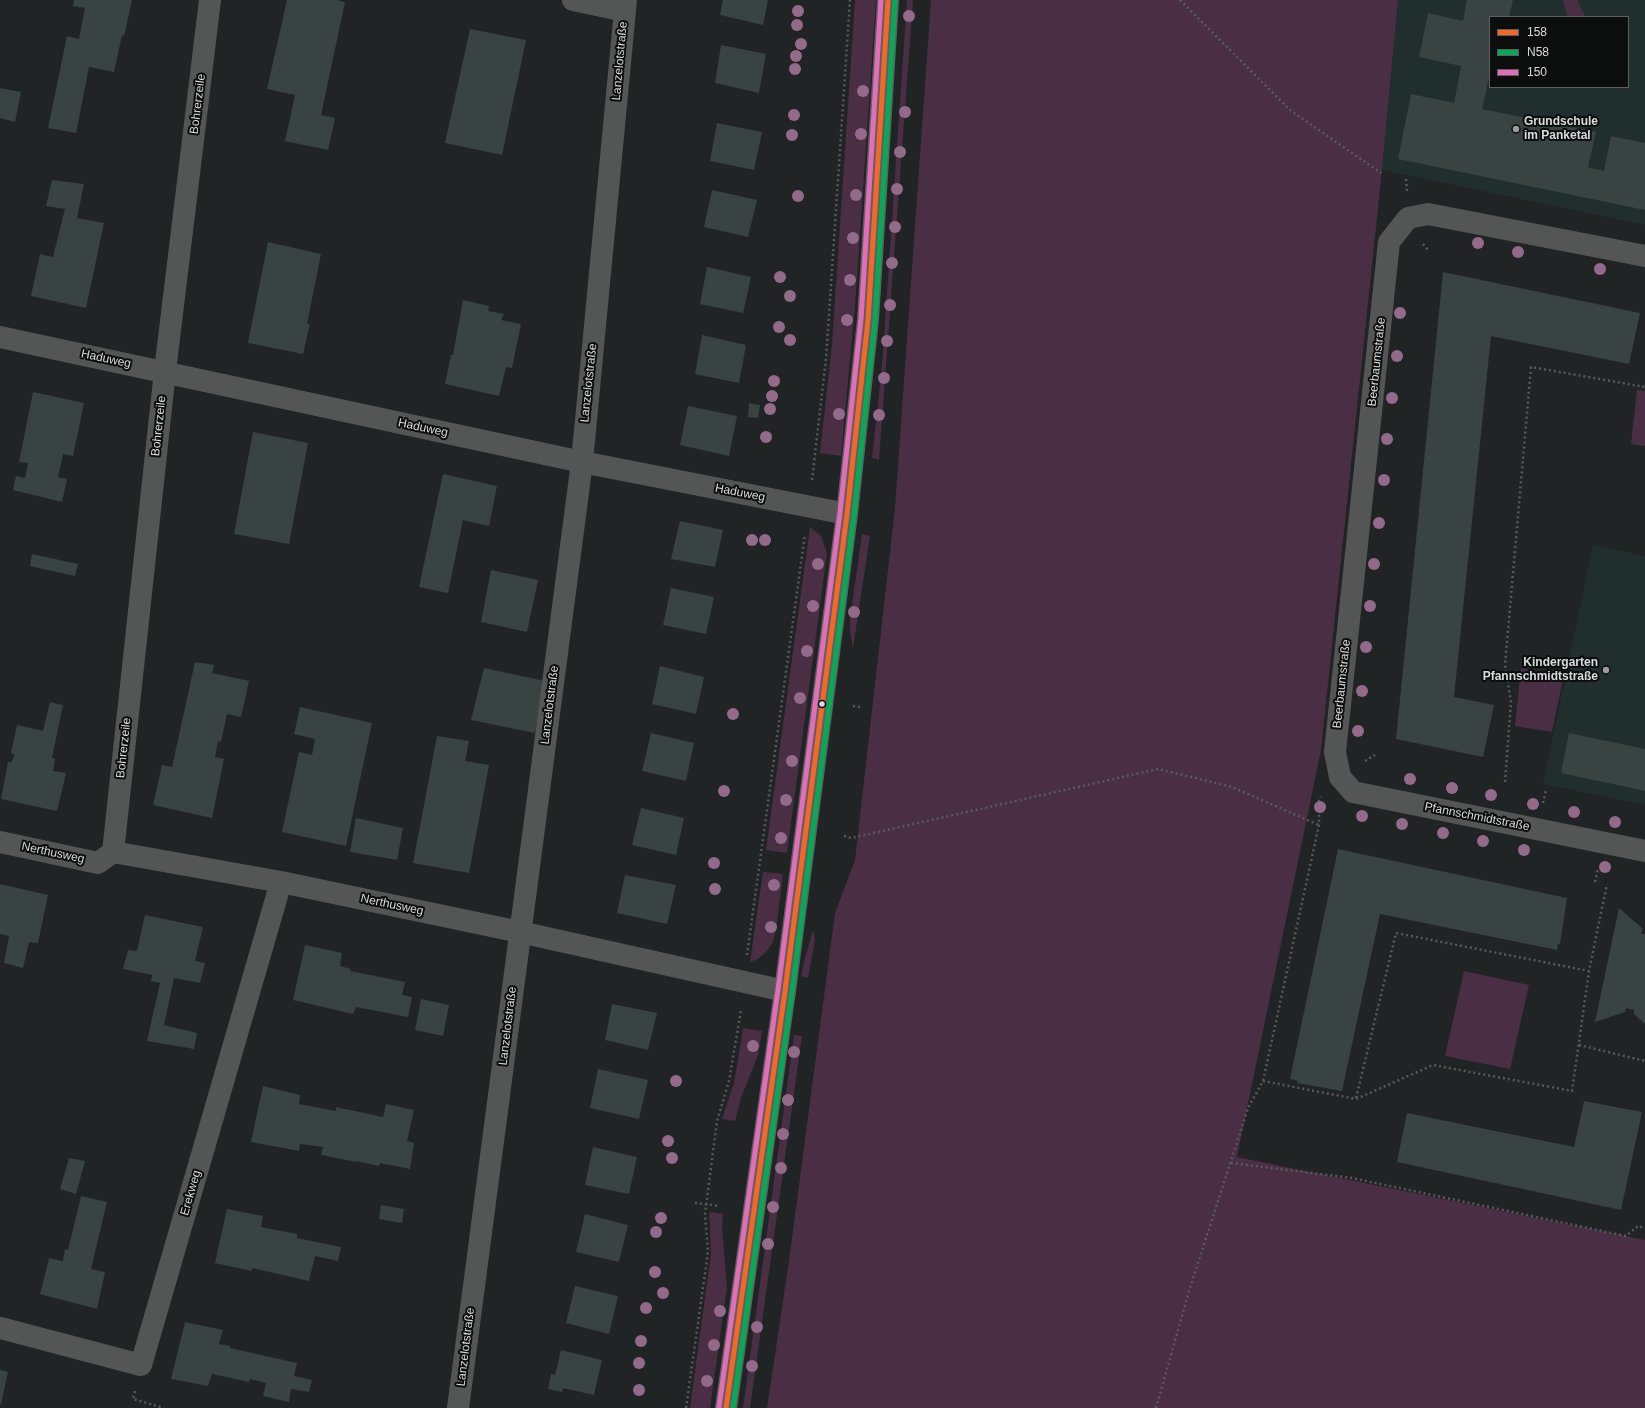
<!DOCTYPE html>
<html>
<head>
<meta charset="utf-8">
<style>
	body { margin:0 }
	#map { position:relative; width:1645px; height:1408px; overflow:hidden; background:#202424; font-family:Helvetica,sans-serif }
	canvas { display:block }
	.legend { position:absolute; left:1489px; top:16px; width:140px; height:72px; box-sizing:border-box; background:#0b0e0d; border:1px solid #5d6160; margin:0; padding:5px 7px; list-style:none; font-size:12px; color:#d8dddc }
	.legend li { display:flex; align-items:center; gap:8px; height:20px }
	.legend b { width:20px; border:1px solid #5d6160 }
</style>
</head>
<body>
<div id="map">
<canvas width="1645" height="1408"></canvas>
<ul class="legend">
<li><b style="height:5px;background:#f36827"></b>158</li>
<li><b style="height:5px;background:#06aa56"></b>N58</li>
<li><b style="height:5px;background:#e26db8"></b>150</li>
</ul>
</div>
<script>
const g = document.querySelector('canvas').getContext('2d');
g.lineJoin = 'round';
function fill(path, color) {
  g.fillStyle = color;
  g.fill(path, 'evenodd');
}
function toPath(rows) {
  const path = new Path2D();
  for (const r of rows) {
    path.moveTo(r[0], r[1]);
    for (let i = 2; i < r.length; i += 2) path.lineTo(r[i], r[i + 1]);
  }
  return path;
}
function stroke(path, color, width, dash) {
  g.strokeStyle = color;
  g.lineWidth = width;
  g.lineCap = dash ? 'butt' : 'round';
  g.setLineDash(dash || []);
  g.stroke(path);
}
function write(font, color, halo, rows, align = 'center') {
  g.font = font + ' Helvetica,sans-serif';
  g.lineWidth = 4;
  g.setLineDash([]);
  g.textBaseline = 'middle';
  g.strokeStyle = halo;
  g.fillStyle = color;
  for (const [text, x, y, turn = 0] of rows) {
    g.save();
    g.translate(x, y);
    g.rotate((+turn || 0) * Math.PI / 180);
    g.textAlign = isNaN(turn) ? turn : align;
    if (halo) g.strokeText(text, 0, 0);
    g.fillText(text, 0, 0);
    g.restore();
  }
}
fill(toPath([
	[1398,0,1645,0,1645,225,1382,170],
	[1490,17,1628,17,1628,87,1490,87],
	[1593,545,1645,556,1645,805,1543,784]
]), '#202e2d');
fill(toPath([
	[855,0,876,0,855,306,841,456,820,453,832,344],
	[907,0,913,0,879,460,872,458,882,366],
	[931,0,1398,0,1382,170,1321,750,1237,1157,1645,1240,1645,1408,767,1408,789,1261,835,913,855,860,895,508],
	[1563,0,1578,0,1581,9,1585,15,1583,17,1568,17],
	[1637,390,1645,391,1645,446,1631,444],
	[810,527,821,536,827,553,787,853,766,850],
	[862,534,870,536,853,648,850,632,850,619],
	[1521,668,1563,679,1552,732,1515,726],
	[763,872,783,874,776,930,772,944,765,953,758,959,750,962],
	[813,930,815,939,808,978,801,976,805,958],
	[1464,971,1529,985,1510,1069,1445,1056],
	[743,1028,762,1031,758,1055,741,1098,735,1121,722,1119,734,1083],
	[794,1035,802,1036,750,1408,743,1408],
	[709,1212,723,1214,722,1226,727,1287,710,1408,690,1408,711,1253]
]), '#4a2e44');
fill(toPath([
	[74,0,132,0,124,36,122,35,114,72,89,67,76,133,48,128,67,36,79,39,85,8,73,6],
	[287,0,337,0,345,2,321,115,335,118,328,150,285,141,295,95,267,89],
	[723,0,768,0,763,25,720,15],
	[1467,0,1513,0,1509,17,1490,17,1490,73,1482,109,1596,132,1588,167,1604,171,1611,136,1645,143,1645,210,1398,159,1411,94,1454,103,1461,66,1419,57,1428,13,1463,21],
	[470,29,526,40,502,155,445,143],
	[721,45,766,54,759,93,715,83],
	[0,88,21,92,15,122,0,118],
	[717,123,762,132,754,170,710,161],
	[52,180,84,184,77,218,104,223,86,308,31,296,40,254,53,257,65,209,46,206],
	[712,190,757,200,748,237,704,227],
	[268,242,321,254,307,324,310,324,303,354,248,343],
	[707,267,751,277,743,313,700,304],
	[1443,272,1640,313,1629,364,1491,336,1454,697,1494,705,1483,757,1396,739],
	[463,300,489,306,488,311,504,314,501,320,521,324,512,368,506,367,499,396,445,384,451,355,453,355],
	[702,335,746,345,739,383,695,374],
	[33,392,84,403,73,456,63,454,58,477,67,479,62,502,13,490,16,476,25,478,28,463,19,462],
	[749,403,760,405,758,418,748,417],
	[688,406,737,416,729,456,680,445],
	[253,432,308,443,289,544,234,534],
	[443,474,497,486,489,526,463,520,448,593,419,587],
	[680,521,723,530,715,567,671,559],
	[32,554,78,564,75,576,30,566],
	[491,570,538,580,527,632,481,622],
	[671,588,714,597,706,634,663,625],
	[195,662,214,665,212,673,249,681,241,717,227,714,221,742,218,741,215,757,224,759,212,818,153,805,162,765,172,767],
	[660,666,704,677,696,714,652,704],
	[484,668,545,681,535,733,471,720],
	[50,702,63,705,52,758,55,759,53,771,66,773,57,811,1,799,8,762,12,762,14,754,11,753,17,725,43,731],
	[300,707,372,723,346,846,282,832,299,752,312,755,315,739,294,734],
	[651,733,694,743,686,781,642,771],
	[1569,733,1645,749,1645,791,1561,773],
	[437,736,469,741,465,761,489,765,469,873,413,863],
	[641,808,684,818,676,855,632,845],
	[356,818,403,828,397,860,350,852],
	[1338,849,1567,898,1560,944,1558,944,1557,950,1380,914,1342,1091,1297,1083,1298,1081,1290,1079],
	[625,875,676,885,667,924,617,913],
	[0,884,48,895,38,943,29,942,23,968,4,963,9,936,0,934],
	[1619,908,1643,929,1641,934,1645,934,1645,1024,1634,1014,1634,1010,1626,1008,1625,1012,1595,1022],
	[145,915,203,927,195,961,205,963,200,983,174,978,164,1025,197,1033,194,1049,147,1041,160,983,151,981,152,975,123,969,128,950,137,951],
	[305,945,342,953,340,966,351,969,350,971,405,982,402,995,412,997,408,1017,356,1007,353,1014,293,1000],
	[421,999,449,1005,443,1036,415,1030],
	[612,1004,657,1013,648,1050,605,1040],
	[598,1069,648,1080,639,1119,590,1108],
	[263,1086,300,1095,299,1104,336,1111,336,1107,383,1117,386,1104,414,1110,407,1141,414,1143,410,1169,380,1163,379,1166,356,1161,356,1162,321,1155,323,1147,300,1144,299,1151,251,1142],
	[1584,1101,1642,1112,1621,1210,1397,1162,1407,1113,1574,1147],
	[593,1147,637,1157,629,1194,585,1185],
	[69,1158,85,1161,76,1194,60,1189],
	[81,1196,107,1202,91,1269,105,1272,97,1309,40,1294,49,1258,63,1261,65,1249,68,1250],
	[381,1205,404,1209,402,1223,379,1219],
	[227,1209,263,1216,261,1227,297,1234,297,1238,341,1247,338,1261,315,1256,309,1281,252,1268,252,1271,215,1263],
	[585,1214,628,1225,619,1262,576,1252],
	[575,1286,618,1296,609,1334,566,1323],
	[185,1322,223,1330,219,1344,230,1346,230,1348,297,1363,294,1376,312,1380,309,1392,291,1389,289,1402,263,1396,266,1383,250,1379,249,1382,212,1374,208,1386,171,1379],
	[561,1350,602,1360,594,1395,563,1388,562,1392,548,1389,551,1374,555,1375],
	[0,1370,8,1372,1,1404,0,1404]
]), '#384342');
stroke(toPath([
	[1180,0,1290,110,1381,173],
	[1406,179,1407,191],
	[1423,244,1428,250],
	[812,480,826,359,850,0],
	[853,706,860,707],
	[1365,761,1375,755],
	[1505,782,1511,702,1505,665,1531,367,1645,387],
	[1543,803,1546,790],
	[844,836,851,838,1158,769,1232,787,1319,825],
	[1595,882,1598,869],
	[747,955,805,534],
	[1579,1045,1645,1061],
	[1263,1081,1356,1099,1433,1065,1572,1091,1589,971,1607,884],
	[1356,1098,1396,933,1589,971],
	[1231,1163,1352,1178,1626,1236,1638,1226,1645,1228],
	[695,1203,719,1206],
	[135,1391,133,1399,164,1408],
	[686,1408,708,1252,705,1214,717,1121,729,1081,741,1010],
	[1156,1408,1189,1291,1248,1108,1263,1081,1319,825,1319,799,1321,797]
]), '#595a5a', 2.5, [2, 3]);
stroke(toPath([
	[573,0,625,11],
	[1645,256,1428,214,1408,218,1389,242,1335,752,1340,777,1353,792,1645,851],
	[0,337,582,462,847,514],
	[0,842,98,863,113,852,281,882,520,932,785,991],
	[113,852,165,371,210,0],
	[0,1328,141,1365,281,882],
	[458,1408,582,462,626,0]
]), '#545655', 22);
stroke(toPath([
	[726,1408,785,991,847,514,868,320,888,0]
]), '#5f6161', 22);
stroke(toPath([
	[726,1408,785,991,847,514,868,320,888,0]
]), '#f36827', 5);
stroke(toPath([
	[733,1408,792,992,854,515,875,320,895,0]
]), '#06aa56', 5);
stroke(toPath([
	[719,1407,778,990,840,513,861,319,881,0]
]), '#e26db8', 5);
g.fillStyle = '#946a8b';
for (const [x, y] of [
	[798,11],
	[909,16],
	[797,25],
	[801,44],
	[796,56],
	[795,69],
	[863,91],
	[905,112],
	[794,115],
	[861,134],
	[792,135],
	[900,152],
	[897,189],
	[856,195],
	[798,196],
	[895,227],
	[853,238],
	[1478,243],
	[1518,252],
	[892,263],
	[1600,269],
	[780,277],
	[850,280],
	[790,296],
	[890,305],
	[1400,313],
	[847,320],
	[779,327],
	[790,340],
	[887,341],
	[1397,356],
	[884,378],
	[774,381],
	[772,396],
	[1392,398],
	[770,409],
	[839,414],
	[879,415],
	[766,437],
	[1387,439],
	[1384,480],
	[1379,523],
	[752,540],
	[765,540],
	[818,564],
	[1374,564],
	[813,606],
	[1370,606],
	[854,612],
	[1366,647],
	[807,651],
	[1362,691],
	[800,698],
	[733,714],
	[1358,731],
	[792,761],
	[1410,779],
	[1452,788],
	[724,791],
	[1491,795],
	[786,800],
	[1533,804],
	[1320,807],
	[1574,812],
	[1362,816],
	[1615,822],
	[1402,824],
	[1443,833],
	[781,838],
	[1483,841],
	[1524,850],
	[714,863],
	[1605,867],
	[774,885],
	[715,889],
	[771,927],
	[753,1046],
	[794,1052],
	[676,1081],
	[788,1100],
	[783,1134],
	[668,1141],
	[672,1158],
	[781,1168],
	[773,1207],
	[661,1218],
	[656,1232],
	[768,1244],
	[655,1272],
	[663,1293],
	[646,1308],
	[720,1311],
	[757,1327],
	[641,1341],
	[714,1345],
	[639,1363],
	[752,1366],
	[707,1381],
	[639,1390]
]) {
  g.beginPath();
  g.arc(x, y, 6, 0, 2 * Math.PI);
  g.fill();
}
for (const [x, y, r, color] of [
	[1516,129,4,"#989c9c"],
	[1606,670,4,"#989c9c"],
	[822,704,3.5,"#d8dddc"]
]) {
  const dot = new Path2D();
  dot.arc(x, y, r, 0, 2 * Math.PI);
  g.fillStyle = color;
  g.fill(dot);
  stroke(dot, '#0b0e0d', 1.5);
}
write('12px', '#d8dddc', '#0b0e0d', [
	["Lanzelotstraße",620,61,-85],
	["Bohrerzeile",198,104,-83],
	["Haduweg",106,359,12],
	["Beerbaumstraße",1377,362,-84],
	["Lanzelotstraße",589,383,-84],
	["Bohrerzeile",159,426,-84],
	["Haduweg",423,428,12],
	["Haduweg",740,493,11],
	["Beerbaumstraße",1342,684,-84],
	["Lanzelotstraße",550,705,-83],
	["Bohrerzeile",124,748,-84],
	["Pfannschmidtstraße",1477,817,11],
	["Nerthusweg",53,853,12],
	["Nerthusweg",392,905,12],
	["Lanzelotstraße",508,1026,-83],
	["Erekweg",191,1193,-74],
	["Lanzelotstraße",466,1347,-83]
]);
write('bold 12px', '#d8dddc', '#0b0e0d', [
	["Grundschule",1524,122],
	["im Panketal",1524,136],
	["Kindergarten",1598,663,"right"],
	["Pfannschmidtstraße",1598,677,"right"]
], 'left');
</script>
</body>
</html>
